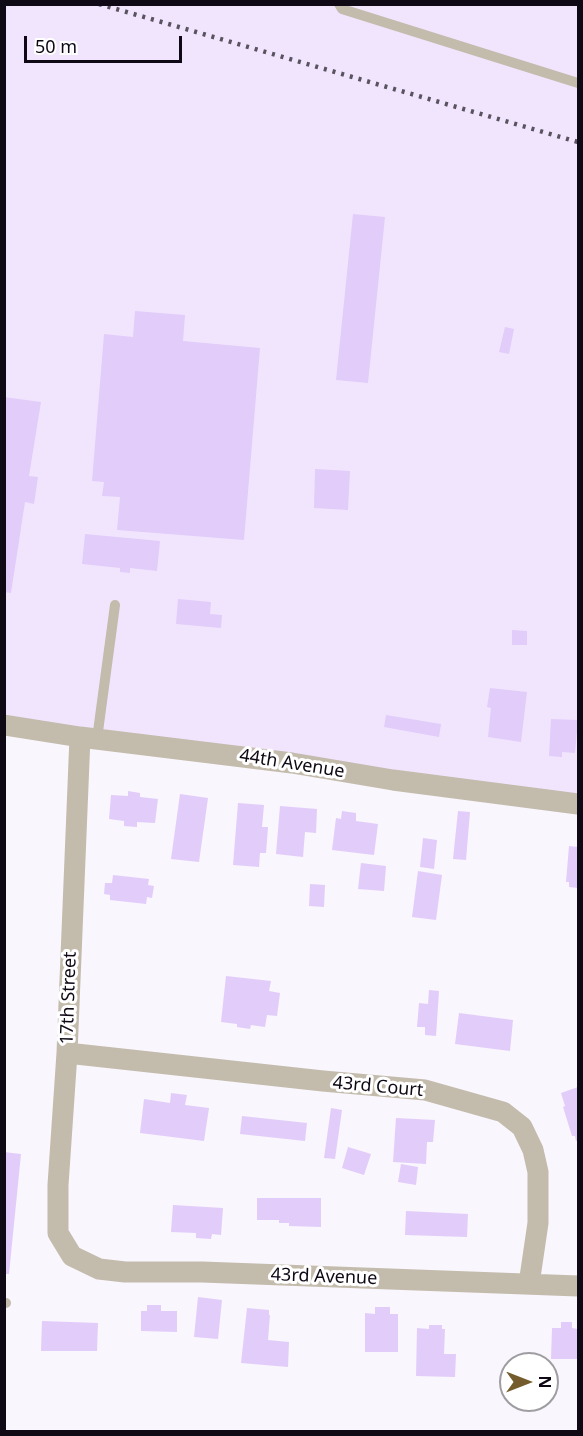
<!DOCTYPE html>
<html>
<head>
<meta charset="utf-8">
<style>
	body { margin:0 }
	#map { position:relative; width:583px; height:1436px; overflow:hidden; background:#f9f6fd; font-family:"Noto Sans",sans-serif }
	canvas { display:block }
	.frame { position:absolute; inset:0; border:6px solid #0f0915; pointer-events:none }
	.north { position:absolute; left:499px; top:1352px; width:60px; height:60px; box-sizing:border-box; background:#fff; border:2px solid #9f9da1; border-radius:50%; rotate:90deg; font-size:16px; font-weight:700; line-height:24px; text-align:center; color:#0f0915 }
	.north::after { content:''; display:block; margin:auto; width:21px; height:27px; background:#745c2d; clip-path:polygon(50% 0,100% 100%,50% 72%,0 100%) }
	.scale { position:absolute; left:24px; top:36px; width:158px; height:27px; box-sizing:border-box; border:3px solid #0f0915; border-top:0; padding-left:8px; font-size:18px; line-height:21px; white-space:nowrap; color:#0f0915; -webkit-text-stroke:4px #fff; paint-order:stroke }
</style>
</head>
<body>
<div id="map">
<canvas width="583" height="1436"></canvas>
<div class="frame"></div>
<div class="north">N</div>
<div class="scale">50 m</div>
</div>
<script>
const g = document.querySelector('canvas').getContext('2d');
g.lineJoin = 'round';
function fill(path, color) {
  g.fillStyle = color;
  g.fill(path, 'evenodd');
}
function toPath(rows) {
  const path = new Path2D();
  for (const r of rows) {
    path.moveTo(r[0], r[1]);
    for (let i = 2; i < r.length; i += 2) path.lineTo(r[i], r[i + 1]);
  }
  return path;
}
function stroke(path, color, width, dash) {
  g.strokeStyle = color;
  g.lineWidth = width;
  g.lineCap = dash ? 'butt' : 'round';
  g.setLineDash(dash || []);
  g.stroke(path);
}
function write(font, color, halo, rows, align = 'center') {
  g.font = font + ' "Noto Sans",sans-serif';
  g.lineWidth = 6;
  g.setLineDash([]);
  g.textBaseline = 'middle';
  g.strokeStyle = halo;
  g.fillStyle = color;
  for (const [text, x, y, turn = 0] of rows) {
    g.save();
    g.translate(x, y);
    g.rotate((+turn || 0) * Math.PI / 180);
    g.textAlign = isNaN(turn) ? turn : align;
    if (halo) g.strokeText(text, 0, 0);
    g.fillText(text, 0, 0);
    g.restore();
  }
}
fill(toPath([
	[5,5,578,5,578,795,5,720]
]), '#f1e5fe');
fill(toPath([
	[353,214,385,217,368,383,336,380],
	[135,311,185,315,183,341,260,348,244,540,117,530,120,497,102,496,104,482,92,481,104,334,133,337],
	[505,327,514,329,509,354,499,352],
	[4,397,41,402,29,476,38,477,34,504,25,502,11,593,4,592],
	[315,469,350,471,348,510,314,508],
	[85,534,160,541,157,571,130,568,130,573,120,572,120,568,82,564],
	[178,599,211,602,210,614,222,615,221,628,176,624],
	[512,630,527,631,527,645,512,645],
	[490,688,527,692,521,742,488,737,491,708,487,707],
	[386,715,441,724,439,737,384,727],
	[551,719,578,720,575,753,562,752,562,757,549,756],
	[128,791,140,793,140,797,158,799,155,823,137,822,137,827,124,826,124,821,109,819,111,795,128,796],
	[180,794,208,798,199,862,171,859],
	[238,803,264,805,262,827,268,827,266,853,260,853,259,867,233,865],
	[280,806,317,809,316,833,305,832,303,857,276,854],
	[342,811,356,813,356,821,378,824,374,855,332,850,336,818,341,819],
	[458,811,470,812,466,860,453,859],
	[423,838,437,840,434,869,420,867],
	[569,846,578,847,578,888,569,887,569,882,566,882],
	[361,863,386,866,384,891,358,889],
	[418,871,442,875,436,920,412,917],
	[113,875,149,879,148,885,154,886,152,898,147,897,146,904,110,900,110,895,104,894,105,883,112,883],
	[310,884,325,885,324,907,309,906],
	[226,976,271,981,269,991,280,993,277,1016,267,1015,265,1027,251,1025,250,1029,237,1027,237,1024,221,1022],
	[429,990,439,991,436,1036,425,1035,425,1027,417,1027,419,1003,428,1004],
	[459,1013,513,1020,510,1051,455,1044],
	[578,1087,578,1140,576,1141,575,1136,572,1136,563,1107,565,1106,561,1093],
	[171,1093,187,1095,185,1105,209,1108,204,1141,140,1133,144,1099,170,1103],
	[331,1108,342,1110,335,1159,324,1158],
	[242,1116,307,1123,305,1141,240,1134],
	[396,1118,435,1120,433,1142,427,1142,426,1164,393,1162],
	[348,1147,371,1154,364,1175,342,1168],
	[4,1152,21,1154,9,1274,4,1274],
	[401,1164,418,1167,416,1185,398,1182],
	[257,1198,321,1198,321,1227,289,1226,289,1223,279,1223,279,1220,257,1220],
	[173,1205,223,1208,221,1235,212,1234,211,1239,196,1238,196,1233,171,1232],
	[406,1211,468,1214,467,1237,405,1235],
	[198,1297,222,1300,218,1339,194,1337],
	[147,1305,161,1305,161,1311,177,1311,177,1332,141,1331,141,1311,147,1311],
	[375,1307,390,1307,390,1314,398,1314,398,1352,365,1352,365,1313,375,1314],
	[247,1308,269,1310,269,1315,270,1315,268,1340,289,1342,288,1367,241,1363],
	[42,1321,98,1323,97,1351,41,1351],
	[561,1322,572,1322,572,1328,578,1329,578,1359,551,1359,552,1328,561,1328],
	[429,1325,442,1325,442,1329,445,1329,444,1354,456,1354,455,1377,416,1376,417,1328,429,1329]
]), '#e2ccfa');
stroke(toPath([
	[339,4,342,9,578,83],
	[97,739,115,605],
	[4,1303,6,1303]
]), '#c3bbac', 10);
stroke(toPath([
	[4,725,80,737,292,763,393,780,578,804],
	[80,737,67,1053,58,1185,58,1233,72,1256,99,1269,125,1272,202,1272,578,1286],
	[67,1053,323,1081,425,1090,503,1112,522,1127,533,1150,538,1172,538,1223,529,1284]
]), '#c3bbac', 21);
stroke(toPath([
	[99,4,578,142]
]), '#58535e', 4.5, [3, 6]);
write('18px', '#0f0915', '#fff', [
	["44th Avenue",292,764,9],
	["17th Street",69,998,-88],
	["43rd Court",378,1087,5],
	["43rd Avenue",324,1277,2]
]);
</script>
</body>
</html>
